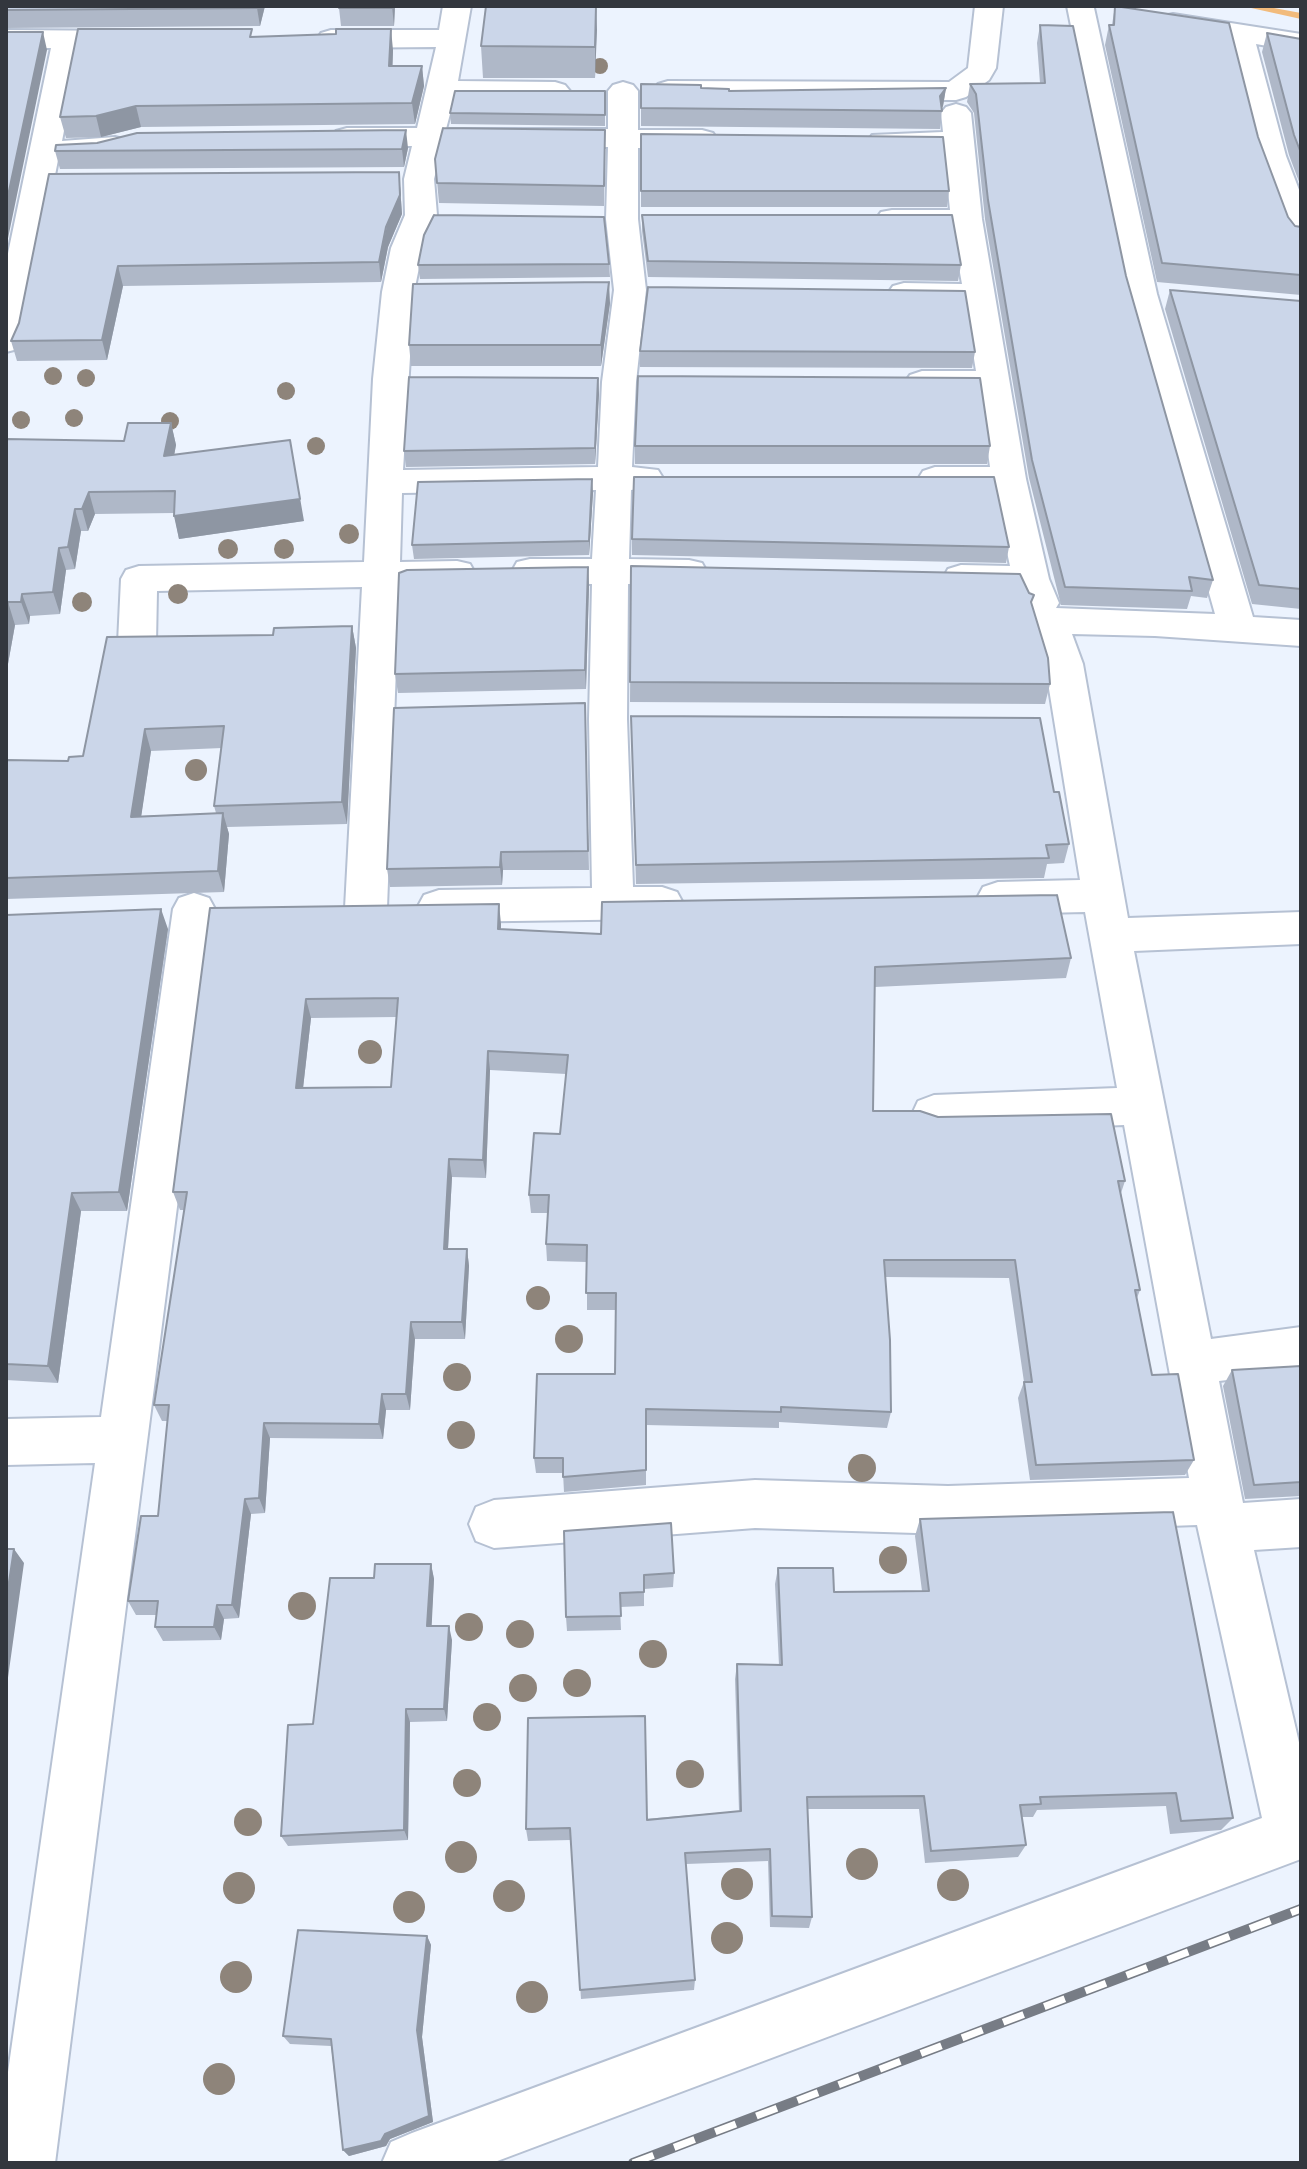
<!DOCTYPE html>
<html>
<head>
<meta charset="utf-8">
<style>
	body { margin:0 }
	#map { position:relative; width:1307px; height:2169px; overflow:hidden; background:#ecf3fe; font-family:"Nunito Sans",sans-serif }
	canvas { display:block }
	.frame { position:absolute; inset:0; border:8px solid #33373e; pointer-events:none }
</style>
</head>
<body>
<div id="map">
<canvas width="1307" height="2169"></canvas>
<div class="frame"></div>
</div>
<script>
const g = document.querySelector('canvas').getContext('2d');
g.lineJoin = 'round';
function toPath(rows) {
  const path = new Path2D();
  for (const r of rows) {
    path.moveTo(r[0], r[1]);
    for (let i = 2; i < r.length; i += 2) path.lineTo(r[i], r[i + 1]);
  }
  return path;
}
function fill(path, color) {
  g.fillStyle = color;
  g.fill(path, 'evenodd');
}
function stroke(path, color, width, dash) {
  g.strokeStyle = color;
  g.lineWidth = width;
  g.lineCap = dash ? 'butt' : 'round';
  g.setLineDash(dash || []);
  g.stroke(path);
}
fill(toPath([
	[1242,6,1263,6,1301,13,1301,19,1242,6]
]), '#f2bb7c');
const minor = toPath([
	[443,6,471,6,458,81,555,82,565,85,570,91,565,97,555,100,454,99,446,129,608,129,608,91,613,85,623,82,633,85,638,91,638,130,702,130,713,133,717,139,713,145,702,148,638,148,638,219,646,290,636,382,632,467,658,470,663,478,658,486,631,490,629,559,689,560,702,563,707,572,702,581,689,584,628,584,627,719,633,887,662,887,677,892,683,903,677,914,662,919,439,922,424,917,418,906,424,895,439,890,592,888,589,719,592,584,530,583,517,580,512,571,517,562,530,559,592,559,596,490,402,493,400,562,457,561,470,564,475,573,470,582,457,585,399,587,387,908,381,919,366,924,351,919,345,908,362,587,157,591,156,643,150,652,137,656,124,652,118,643,121,579,126,570,139,566,364,562,373,379,382,292,391,248,405,215,404,179,412,146,347,146,336,143,332,137,336,131,347,128,417,128,436,47,331,48,321,45,317,39,321,33,331,30,439,30,443,6],
	[442,147,608,147,606,219,614,290,602,382,598,467,403,470,414,292,423,248,437,215,434,179,442,147],
	[975,6,1003,6,996,68,989,80,966,97,956,100,668,99,658,96,653,90,658,84,668,81,949,82,968,68,975,6],
	[1067,6,1094,8,1157,294,1253,617,1301,620,1301,646,1155,636,1072,634,1083,664,1128,918,1301,912,1301,944,1134,951,1211,1339,1301,1327,1301,1371,1219,1381,1243,1503,1301,1499,1301,1547,1254,1550,1301,1751,1301,1859,492,2163,382,2163,391,2142,412,2133,1262,1818,1197,1525,948,1534,755,1528,494,1548,476,1541,469,1524,476,1507,494,1500,755,1480,948,1486,1189,1478,1124,1125,934,1133,918,1127,912,1114,918,1101,934,1095,1117,1088,1085,912,998,914,983,909,977,898,983,887,998,882,1080,880,1045,664,1030,621,1035,614,1028,612,1018,591,961,591,948,587,943,578,948,569,961,565,1010,566,994,491,935,491,923,487,918,479,923,471,935,467,990,467,980,393,922,393,910,389,905,382,910,375,922,371,976,371,965,304,904,303,893,300,888,293,893,286,904,283,962,284,952,228,892,228,881,226,876,219,881,212,892,210,950,210,944,150,883,150,872,147,868,141,872,135,943,132,941,113,946,107,956,104,966,107,971,113,982,219,1026,479,1049,579,1059,603,1056,608,1215,614,1125,294,1067,6],
	[1173,14,1301,34,1301,52,1256,44,1286,156,1301,195,1301,245,1290,243,1285,236,1256,156,1227,39,1163,28,1159,22,1163,16,1173,14],
	[6,30,134,31,144,34,148,40,144,46,134,49,80,48,62,141,115,137,126,140,130,146,126,152,101,158,58,160,22,342,18,349,6,352,6,263,51,48,6,48,6,30],
	[194,893,209,898,215,909,55,2163,6,2163,6,2086,95,1463,6,1465,6,1419,101,1417,173,909,179,898,194,893]
]);
stroke(minor, '#b6c1d3', 4);
fill(minor, '#fff');
const rail = toPath([
	[633,2163,1301,1909]
]);
stroke(rail, '#777c85', 10);
stroke(rail, '#fff', 7, [22]);
g.fillStyle = '#8e847a';
for (const [x, y, r] of [
	[600,66,8],
	[53,376,9],
	[86,378,9],
	[286,391,9],
	[74,418,9],
	[21,420,9],
	[170,421,9],
	[316,446,9],
	[349,534,10],
	[228,549,10],
	[284,549,10],
	[178,594,10],
	[82,602,10],
	[196,770,11],
	[370,1052,12],
	[538,1298,12],
	[569,1339,14],
	[457,1377,14],
	[461,1435,14],
	[862,1468,14],
	[893,1560,14],
	[302,1606,14],
	[469,1627,14],
	[520,1634,14],
	[653,1654,14],
	[577,1683,14],
	[523,1688,14],
	[487,1717,14],
	[690,1774,14],
	[467,1783,14],
	[248,1822,14],
	[461,1857,16],
	[862,1864,16],
	[737,1884,16],
	[953,1885,16],
	[239,1888,16],
	[509,1896,16],
	[409,1907,16],
	[727,1938,16],
	[236,1977,16],
	[532,1997,16],
	[219,2079,16]
]) {
  g.beginPath();
  g.arc(x, y, r, 0, 2 * Math.PI);
  g.fill();
}
fill(toPath([
	[6,6,265,6,260,26,6,28],
	[395,6,394,26,341,26,339,8],
	[596,6,595,78,483,78,481,46],
	[1115,6,1258,137,1288,217,1295,226,1301,227,1301,295,1157,282,1105,45,1109,25,1112,25],
	[1040,25,1126,276,1213,580,1207,598,1191,596,1187,609,1061,605,1029,478,985,219,974,113,967,102,970,84,1040,83,1037,43],
	[1267,33,1301,39,1301,187,1289,155,1262,52],
	[336,34,393,50,392,66,422,66,424,86,415,124,141,127,101,137,66,138,60,117,253,37],
	[641,84,729,91,946,88,943,106,942,108,940,129,641,126],
	[605,91,605,126,451,124,450,113],
	[605,130,604,206,439,203,435,159],
	[641,134,949,191,947,207,641,207],
	[408,148,404,167,60,169,55,151],
	[399,172,402,214,388,247,381,282,123,286,107,360,17,361,11,341,19,323,49,174],
	[642,215,961,265,958,281,648,277,642,231],
	[609,264,610,277,420,279,418,265],
	[1170,290,1301,301,1301,609,1252,604,1165,309],
	[610,303,601,366,411,366,409,345],
	[640,351,975,352,972,368,640,367],
	[598,378,599,394,595,464,406,467,404,451],
	[171,423,176,445,174,455,304,521,179,539,174,513,95,514,88,531,81,531,75,569,66,570,60,614,30,616,29,624,15,625,6,675,6,439,124,441],
	[635,446,990,446,987,464,635,464],
	[593,493,589,555,414,559,412,545],
	[632,539,1009,547,1006,563,632,555],
	[631,566,1032,605,1050,684,1045,704,630,702],
	[588,567,589,586,586,689,398,693,395,674],
	[352,626,356,648,347,824,227,827,229,834,224,892,6,899,6,760,68,761,83,756,273,635],
	[222,748,214,806,216,813,141,816,151,751],
	[585,703,589,870,503,870,502,885,390,887,387,869],
	[631,716,1054,792,1069,844,1064,863,1047,864,1044,878,636,884],
	[210,908,501,924,501,930,1071,958,1066,978,875,987,873,1111,938,1117,1125,1181,1121,1193,1140,1290,1137,1298,1152,1375,1194,1460,1185,1475,1030,1480,1018,1398,1024,1382,1009,1278,885,1277,891,1412,887,1428,779,1422,779,1428,646,1425,646,1485,564,1492,563,1473,536,1473,534,1458,615,1374,616,1310,587,1310,587,1262,547,1261,546,1244,548,1213,531,1213,529,1195,560,1134,566,1074,490,1070,486,1178,452,1177,448,1249,467,1249,469,1266,465,1339,415,1339,410,1410,386,1410,383,1439,270,1438,265,1513,251,1514,239,1618,224,1619,221,1640,163,1641,155,1627,156,1615,136,1615,128,1601,158,1516,168,1421,162,1421,154,1405,184,1210,180,1210,173,1192],
	[396,1017,391,1087,303,1088,311,1018],
	[6,915,168,929,127,1211,81,1211,58,1383,6,1380],
	[1301,1366,1301,1496,1245,1499,1223,1386,1232,1370],
	[920,1519,1233,1818,1221,1830,1170,1834,1166,1806,1037,1810,1033,1817,1022,1817,1026,1845,1018,1857,925,1863,919,1809,807,1809,812,1917,809,1928,770,1927,768,1861,686,1864,695,1980,694,1990,581,1999,571,1840,528,1841,526,1829,739,1811,735,1679,737,1664,779,1665,775,1584,778,1568,834,1592,922,1591,915,1536],
	[564,1531,674,1573,673,1587,644,1589,644,1606,620,1607,621,1630,567,1631,566,1617],
	[431,1564,434,1579,431,1626,452,1640,447,1721,410,1722,408,1840,288,1846,281,1836,313,1724,374,1578],
	[427,1936,431,1945,422,2037,433,2122,390,2139,386,2146,349,2156,343,2150,331,2046,290,2044,283,2036]
]), '#afb8c8');
fill(toPath([
	[258,6,265,6,260,26,257,8],
	[392,6,395,6,394,26],
	[596,6,597,30,595,78,595,47],
	[391,29,393,50,392,86,389,66],
	[43,32,47,50,6,248,6,205],
	[422,66,424,86,415,124,412,103],
	[946,88,943,106,939,111,940,96],
	[136,106,141,127,101,137,96,116],
	[406,130,408,148,404,167,402,149],
	[399,172,402,214,388,247,381,282,379,262],
	[118,266,123,286,107,360,102,340],
	[609,282,610,303,601,366,601,345],
	[598,378,599,394,595,464,595,448],
	[171,423,176,445,170,478,164,456],
	[290,440,304,521,179,539,174,516],
	[592,479,593,493,589,555,589,541],
	[89,492,95,514,88,531,82,509],
	[75,509,81,531,75,569,68,547],
	[59,548,66,570,60,614,53,592],
	[588,567,589,586,586,689,585,670],
	[22,594,30,616,29,624,21,602],
	[8,602,15,625,6,675,6,611],
	[352,626,356,648,347,824,342,802],
	[145,729,151,751,138,838,131,817],
	[223,813,229,834,224,892,218,871],
	[501,852,503,870,502,885,500,867],
	[499,904,501,924,500,949,498,929],
	[161,909,168,929,127,1211,119,1192],
	[306,999,311,1018,301,1106,296,1088],
	[488,1051,490,1070,486,1178,483,1160],
	[449,1159,452,1177,447,1266,444,1249],
	[72,1193,81,1211,58,1383,48,1366],
	[467,1249,469,1266,465,1339,462,1322],
	[411,1322,415,1339,410,1410,406,1394],
	[382,1394,386,1410,383,1439,379,1424],
	[264,1423,270,1438,265,1513,259,1498],
	[245,1499,251,1514,239,1618,232,1605],
	[14,1549,24,1563,6,1692,6,1602],
	[431,1564,434,1579,431,1639,427,1626],
	[217,1605,224,1619,221,1640,214,1627],
	[449,1626,452,1640,447,1721,444,1709],
	[406,1709,410,1722,408,1840,404,1830],
	[427,1936,431,1945,422,2037,433,2122,390,2139,386,2146,349,2156,343,2150,417,2030]
]), '#8e96a3');
const building = toPath([
	[6,6,258,6,257,8,6,10,6,6],
	[339,6,392,6,392,8,339,8,339,6],
	[486,6,596,6,595,47,481,46,486,6],
	[1115,6,1229,23,1258,137,1288,217,1295,226,1301,227,1301,275,1162,263,1109,25,1114,25,1115,6],
	[1040,25,1073,26,1126,276,1213,580,1189,577,1192,591,1065,587,1032,460,988,200,976,94,970,84,1045,83,1040,25],
	[78,29,252,29,250,37,336,34,336,29,391,29,389,66,422,66,412,103,136,106,96,116,60,117,78,29],
	[6,32,43,32,6,205,6,32],
	[1267,33,1301,39,1301,153,1294,135,1267,33],
	[641,84,701,85,701,88,729,89,729,91,946,88,940,96,942,111,641,108,641,84],
	[455,91,605,91,605,115,450,113,455,91],
	[443,128,605,130,604,186,437,183,435,159,443,128],
	[406,130,402,149,55,151,56,145,97,143,137,133,406,130],
	[641,134,943,137,949,191,641,191,641,134],
	[399,172,400,195,386,227,379,262,118,266,102,340,11,341,19,323,49,174,399,172],
	[434,215,604,217,609,264,418,265,424,235,434,215],
	[642,215,952,215,961,265,648,261,642,215],
	[609,282,601,345,409,345,413,284,609,282],
	[648,287,965,291,975,352,640,351,648,287],
	[1170,290,1301,301,1301,589,1259,585,1170,290],
	[638,376,980,378,990,446,635,446,638,376],
	[409,377,598,378,595,448,404,451,409,377],
	[128,423,171,423,164,456,290,440,300,499,174,516,175,491,89,492,82,509,75,509,68,547,59,548,53,592,22,594,21,602,8,602,6,611,6,439,124,441,128,423],
	[634,477,994,477,1009,547,632,539,634,477],
	[592,479,589,541,412,545,418,482,592,479],
	[631,566,1020,574,1029,593,1034,595,1031,602,1048,658,1050,684,630,682,631,566],
	[588,567,585,670,395,674,399,573,407,570,588,567],
	[352,626,342,802,214,806,224,726,145,729,131,817,223,813,218,871,6,878,6,760,68,761,69,757,83,756,107,637,273,635,274,628,352,626],
	[585,703,588,851,501,852,500,867,387,869,394,708,585,703],
	[631,716,1040,718,1054,792,1059,792,1069,844,1046,845,1049,858,636,865,631,716],
	[1057,895,1071,958,875,967,873,1111,920,1111,938,1117,1111,1114,1125,1181,1118,1181,1140,1290,1135,1290,1152,1375,1178,1374,1194,1460,1036,1465,1024,1382,1032,1382,1015,1260,884,1260,890,1340,891,1412,781,1407,781,1412,646,1409,646,1470,563,1477,563,1458,534,1458,537,1374,615,1374,616,1293,586,1293,587,1245,546,1244,549,1195,529,1195,534,1133,560,1134,568,1055,488,1051,483,1160,449,1159,444,1249,467,1249,462,1322,411,1322,406,1394,382,1394,379,1424,264,1423,259,1498,245,1499,232,1605,217,1605,214,1627,155,1627,158,1601,128,1601,141,1516,158,1516,169,1405,154,1405,187,1192,173,1192,210,908,499,904,498,929,601,934,602,902,1057,895],
	[398,998,391,1087,296,1088,306,999,398,998],
	[161,909,119,1192,72,1193,48,1366,6,1364,6,915,161,909],
	[1301,1366,1301,1482,1254,1485,1232,1370,1301,1366],
	[1173,1512,1233,1818,1181,1821,1176,1793,1040,1797,1041,1804,1020,1805,1026,1845,931,1851,924,1796,807,1797,812,1917,772,1916,770,1849,685,1853,695,1980,580,1990,570,1828,526,1829,528,1718,645,1716,647,1820,741,1811,737,1664,782,1665,778,1568,833,1568,834,1592,929,1591,920,1519,1173,1512],
	[671,1523,674,1573,644,1575,644,1592,620,1593,621,1616,566,1617,564,1531,671,1523],
	[6,1549,14,1549,6,1602,6,1549],
	[375,1564,431,1564,427,1626,449,1626,444,1709,406,1709,404,1830,281,1836,288,1725,313,1724,330,1578,374,1578,375,1564],
	[298,1930,427,1936,417,2030,429,2116,385,2134,381,2141,343,2150,331,2039,283,2036,298,1930]
]);
fill(building, '#cbd6e9');
stroke(building, '#8e96a3', 2);
</script>
</body>
</html>
